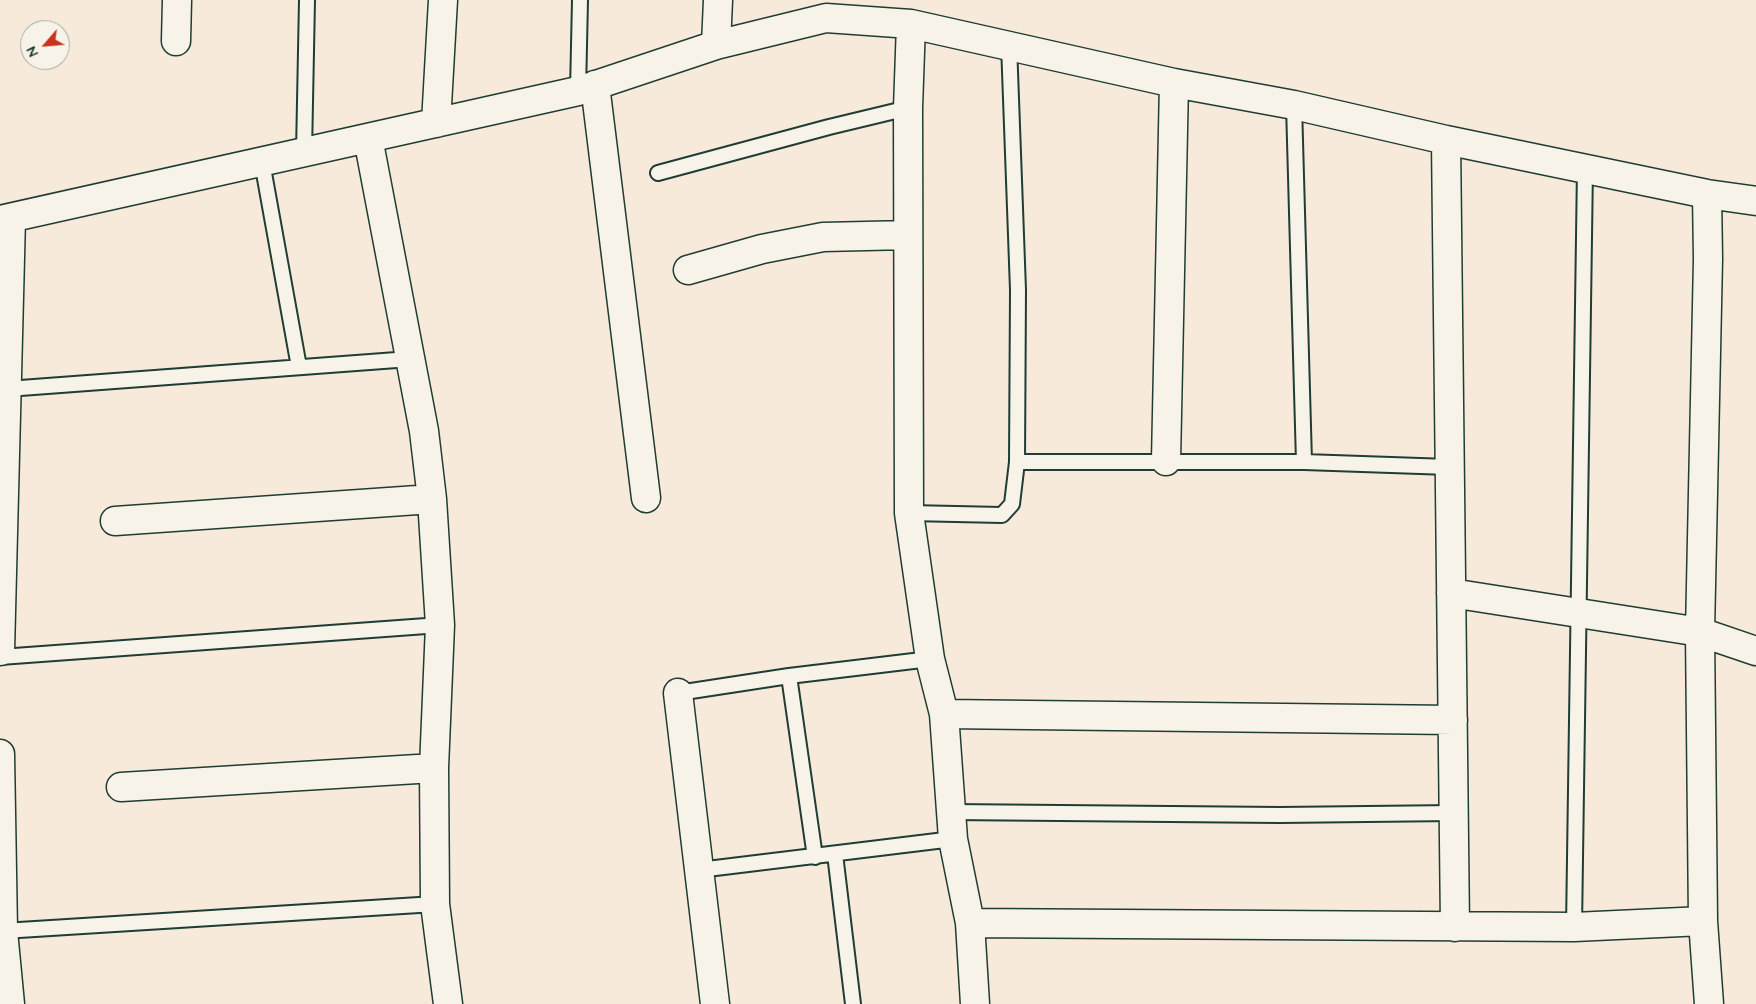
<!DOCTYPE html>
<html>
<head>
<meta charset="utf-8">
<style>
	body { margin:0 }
	#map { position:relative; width:1756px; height:1004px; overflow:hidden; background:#f7eadb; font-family:"Architects Daughter",sans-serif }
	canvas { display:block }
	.north { position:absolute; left:20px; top:20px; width:50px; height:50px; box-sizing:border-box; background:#f7f3e8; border:1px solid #a1aaa0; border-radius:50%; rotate:243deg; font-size:14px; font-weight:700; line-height:20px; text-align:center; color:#1f3d34 }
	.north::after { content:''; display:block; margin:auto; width:18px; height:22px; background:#c8321e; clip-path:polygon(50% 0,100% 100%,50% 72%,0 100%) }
</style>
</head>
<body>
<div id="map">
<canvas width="1756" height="1004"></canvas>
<div class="north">N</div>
</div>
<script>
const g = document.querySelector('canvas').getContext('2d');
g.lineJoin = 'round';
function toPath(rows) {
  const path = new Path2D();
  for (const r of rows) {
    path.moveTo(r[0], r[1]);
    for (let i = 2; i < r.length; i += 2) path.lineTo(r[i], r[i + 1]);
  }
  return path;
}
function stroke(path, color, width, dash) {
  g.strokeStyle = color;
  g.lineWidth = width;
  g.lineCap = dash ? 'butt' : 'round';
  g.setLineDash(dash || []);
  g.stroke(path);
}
const service = toPath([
	[1009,44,1018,290,1017,462],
	[578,91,580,0],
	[1294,105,1304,462],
	[304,153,307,0],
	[262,162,299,367],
	[658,173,829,127,908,108],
	[7,389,410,359],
	[909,513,1002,515,1012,504,1017,462,1304,462,1449,467],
	[0,657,440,625],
	[789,676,815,857],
	[678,693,789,676,930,659],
	[950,812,1280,815,1454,813],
	[835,854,853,1004],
	[699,870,953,839],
	[1574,927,1585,168],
	[3,931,435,904]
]);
const minor = toPath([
	[911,24,908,108,909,513,930,659,944,714,953,839,970,923,975,1004],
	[176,41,177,0],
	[716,45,718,0],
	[595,85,646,498],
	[436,123,443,0],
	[368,138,424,431,432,499,440,625,434,768,435,904,448,1004],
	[1446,140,1455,927],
	[1707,194,1708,259,1700,632,1703,921,1709,1004],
	[0,220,578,91,716,45,826,18,911,24,1174,83,1294,105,1446,140,1707,194,1756,201],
	[688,270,762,249,823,237,908,235],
	[1166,461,1174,83],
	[115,521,432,499],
	[1451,593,1700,632,1756,651],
	[0,651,11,218],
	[678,693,715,1004],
	[944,714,1453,720],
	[0,754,3,931,10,1004],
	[121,787,434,768],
	[970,923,1574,927,1703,921]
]);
stroke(service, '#1f3d34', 18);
stroke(minor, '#1f3d34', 31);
stroke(service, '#f7f3e8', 14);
stroke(minor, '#f7f3e8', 28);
</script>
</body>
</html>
